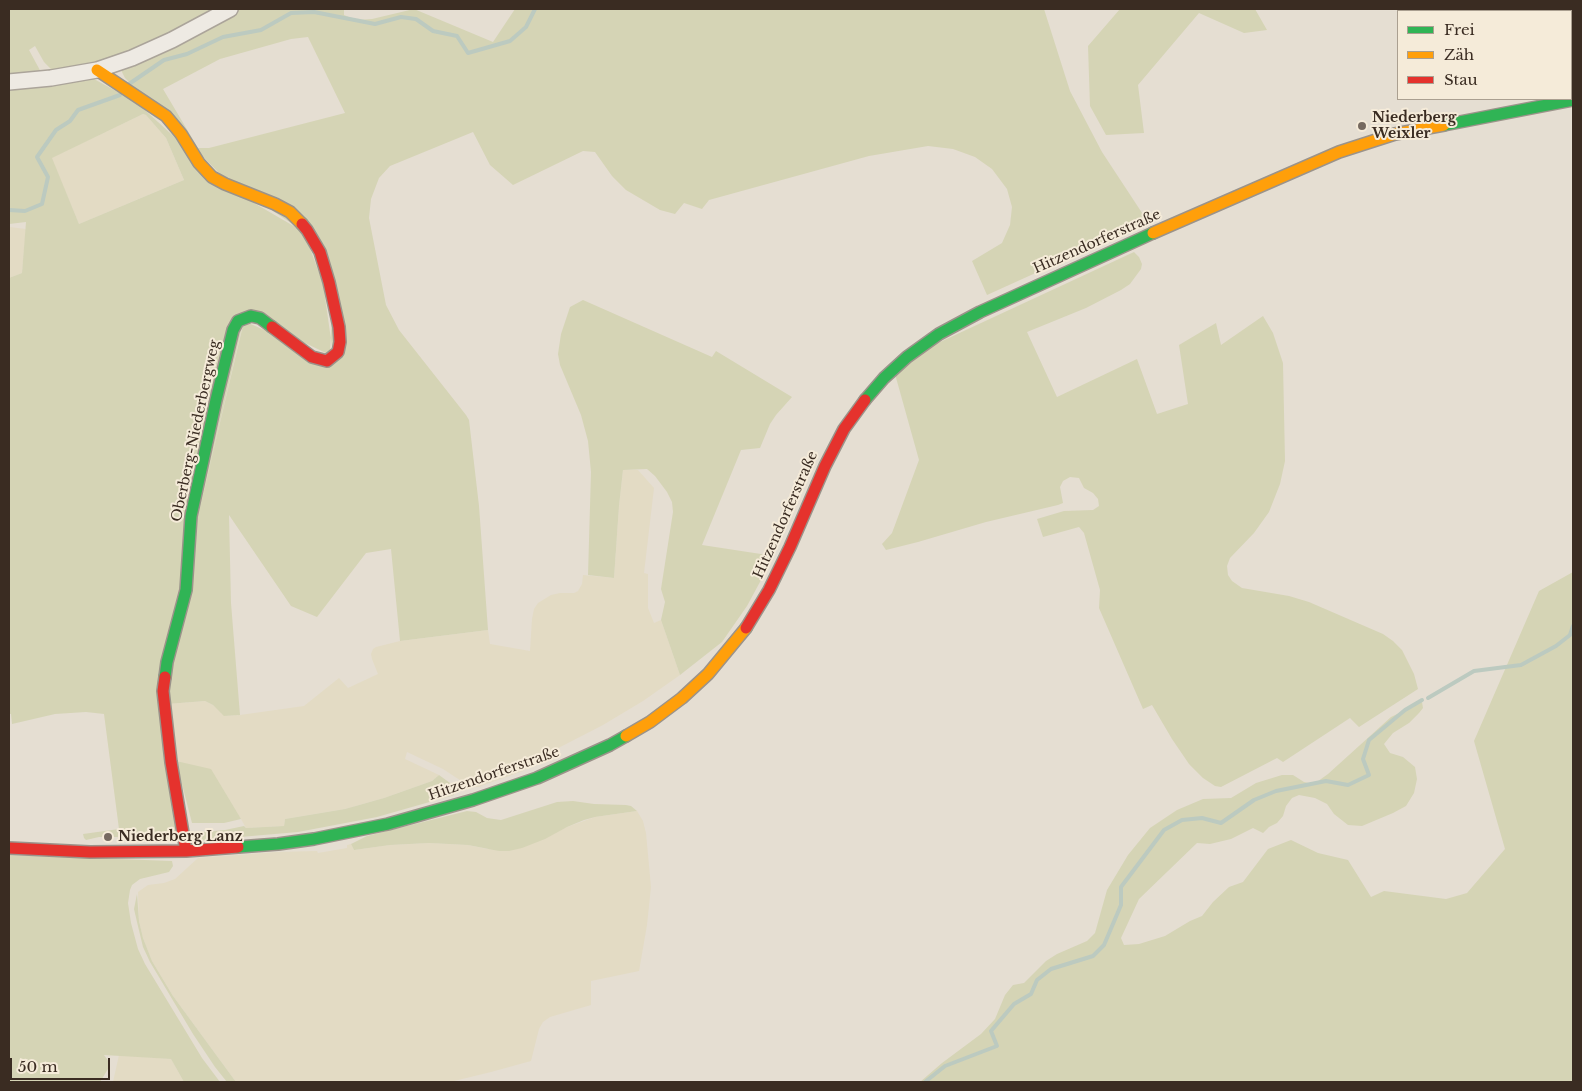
<!DOCTYPE html>
<html>
<head>
<meta charset="utf-8">
<style>
	body { margin:0 }
	#map { position:relative; width:1582px; height:1091px; overflow:hidden; background:#e5ded2; font-family:"Libre Baskerville",serif }
	canvas { display:block }
	.frame { position:absolute; inset:0; border:10px solid #3a2c22; pointer-events:none }
	.legend { position:absolute; left:1397px; top:10px; width:175px; height:90px; box-sizing:border-box; background:#f5ebd9; border:1px solid #aa9f90; margin:0; padding:6px 9px; list-style:none; font-size:15px; color:#3a2c22 }
	.legend li { display:flex; align-items:center; gap:10px; height:25px }
	.legend b { width:25px; border:1px solid #aa9f90 }
	.scale { position:absolute; left:10px; top:1058px; width:100px; height:22px; box-sizing:border-box; border:2px solid #3a2c22; border-top:0; padding-left:6px; font-size:15px; line-height:18px; white-space:nowrap; color:#3a2c22; -webkit-text-stroke:4px #f5ebd9; paint-order:stroke }
</style>
</head>
<body>
<div id="map">
<canvas width="1582" height="1091"></canvas>
<div class="frame"></div>
<ul class="legend">
<li><b style="height:6px;background:#30b455"></b>Frei</li>
<li><b style="height:6px;background:#ff9f0a"></b>Zäh</li>
<li><b style="height:6px;background:#e5322d"></b>Stau</li>
</ul>
<div class="scale">50 m</div>
</div>
<script>
const g = document.querySelector('canvas').getContext('2d');
g.lineJoin = 'round';
function fill(path, color) {
  g.fillStyle = color;
  g.fill(path, 'evenodd');
}
function toPath(rows) {
  const path = new Path2D();
  for (const r of rows) {
    path.moveTo(r[0], r[1]);
    for (let i = 2; i < r.length; i += 2) path.lineTo(r[i], r[i + 1]);
  }
  return path;
}
function stroke(path, color, width, dash) {
  g.strokeStyle = color;
  g.lineWidth = width;
  g.lineCap = dash ? 'butt' : 'round';
  g.setLineDash(dash || []);
  g.stroke(path);
}
function write(font, color, halo, rows, align = 'center') {
  g.font = font + ' "Libre Baskerville",serif';
  g.lineWidth = 4;
  g.setLineDash([]);
  g.textBaseline = 'middle';
  g.strokeStyle = halo;
  g.fillStyle = color;
  for (const [text, x, y, turn = 0] of rows) {
    g.save();
    g.translate(x, y);
    g.rotate((+turn || 0) * Math.PI / 180);
    g.textAlign = isNaN(turn) ? turn : align;
    if (halo) g.strokeText(text, 0, 0);
    g.fillText(text, 0, 0);
    g.restore();
  }
}
fill(toPath([
	[143,114,146,115,166,138,184,180,79,224,51,158],
	[9,227,26,229,22,273,9,278],
	[623,470,638,470,654,488,644,573,648,574,648,608,654,623,661,620,680,675,643,701,603,725,535,760,523,771,478,787,469,786,443,769,407,752,405,759,439,775,432,781,384,798,345,809,285,819,284,826,246,828,241,819,176,761,167,704,205,701,213,705,225,716,240,715,304,706,339,678,348,688,378,674,372,659,371,654,373,649,376,647,400,641,488,630,490,644,530,651,532,619,534,609,538,603,551,595,560,593,574,593,578,591,582,584,583,575,614,578,619,506],
	[637,811,643,821,646,833,651,887,647,925,639,971,591,981,591,1005,550,1017,543,1022,539,1029,531,1061,491,1072,450,1082,236,1082,173,996,152,961,143,938,139,921,138,892,148,885,164,883,175,879,198,858,276,852,317,851,318,853,347,848,347,845,351,844,354,850,390,845,429,843,468,845,487,849,567,827,595,817],
	[119,1055,171,1059,184,1082,113,1082]
]), '#e3dbc4');
fill(toPath([
	[9,9,222,9,130,55,54,72,44,62,35,46,29,50,42,74,9,77],
	[237,9,344,9,344,15,356,20,372,19,414,9,493,42,515,9,1044,9,1070,91,1102,152,1148,222,987,295,972,261,1002,243,1010,225,1012,207,1007,189,992,169,975,157,953,149,928,146,869,156,709,200,702,209,684,203,675,214,660,210,626,190,612,176,595,152,583,151,513,185,490,165,473,132,390,166,379,178,371,199,369,218,386,305,399,330,466,415,469,420,479,506,488,630,400,641,391,549,366,553,317,617,291,606,229,515,231,603,240,715,224,716,213,705,205,701,167,704,192,541,244,321,334,361,317,240,227,181,125,78,119,66],
	[308,37,345,113,209,148,198,148,163,89,220,59,291,39],
	[1120,9,1255,9,1267,30,1244,33,1199,13,1138,85,1144,133,1106,135,1090,106,1088,46],
	[1548,9,1573,9,1573,93,1571,94,1571,11,1549,11],
	[79,78,94,79,136,102,235,192,304,232,332,308,330,355,245,314,164,661,176,840,159,841,118,837,99,837,86,840,84,838,83,834,119,829,104,714,86,712,55,714,12,724,11,714,9,714,9,278,22,273,26,222,9,224,9,86],
	[143,114,146,115,166,138,184,180,79,224,52,158],
	[1134,252,1139,257,1142,264,1141,269,1130,284,1121,290,1086,308,1027,332,1057,397,1137,359,1157,414,1188,404,1179,345,1216,323,1221,345,1263,316,1273,333,1283,363,1285,461,1280,484,1269,512,1254,533,1230,558,1227,566,1228,575,1232,581,1242,588,1289,596,1309,602,1383,634,1393,641,1402,650,1414,674,1418,689,1359,727,1350,718,1283,762,1277,758,1221,787,1215,786,1203,778,1189,764,1172,739,1152,705,1143,709,1099,608,1100,590,1084,533,1079,527,1043,537,1037,519,1064,511,1093,510,1099,506,1098,499,1093,493,1084,488,1079,478,1070,477,1063,481,1060,487,1063,503,1058,505,986,522,918,542,886,550,882,544,892,533,919,460,895,374,925,349],
	[583,300,712,357,716,351,792,397,776,415,770,424,760,448,741,450,702,545,774,556,747,606,722,642,680,675,661,620,665,602,661,589,673,512,672,502,667,492,655,476,647,469,623,470,619,506,614,578,588,575,591,472,588,441,581,415,560,365,558,354,561,334,570,307],
	[1573,572,1573,1082,920,1082,942,1063,981,1034,995,1019,1005,995,1013,985,1024,983,1046,961,1057,954,1087,941,1095,933,1107,890,1128,855,1150,828,1177,810,1203,799,1231,798,1256,783,1282,775,1293,775,1304,782,1314,784,1328,774,1391,717,1422,702,1423,708,1419,713,1409,723,1393,733,1384,744,1390,753,1403,757,1415,767,1417,779,1414,793,1406,806,1393,813,1362,826,1348,825,1334,814,1327,804,1315,798,1299,795,1292,798,1286,806,1283,816,1277,823,1269,827,1263,833,1253,828,1231,839,1210,844,1197,843,1139,899,1121,938,1124,945,1139,944,1165,936,1190,921,1202,916,1213,902,1229,887,1243,882,1268,849,1291,840,1318,853,1348,860,1371,897,1384,891,1446,899,1467,893,1505,849,1474,741,1539,591],
	[176,761,211,769,241,819,224,823,192,823],
	[439,775,450,783,454,790,454,795,377,817,298,832,194,841,193,837,203,832,225,830,244,826,246,828,284,826,285,819,345,809,384,798,432,781],
	[573,801,594,804,626,805,631,806,637,811,595,817,584,820,567,827,545,839,522,848,509,851,499,851,468,845,429,843,390,845,354,850,351,844,367,836,467,811,476,812,487,818,501,820,557,802],
	[9,855,172,861,173,866,169,872,140,879,132,885,130,890,128,903,131,923,138,949,145,964,202,1058,220,1082,184,1082,171,1059,104,1055,109,1062,108,1069,100,1082,9,1082],
	[137,894,139,921,143,938,152,961,173,996,236,1082,227,1082,215,1067,193,1034,150,962,143,947,137,922,134,909]
]), '#d5d4b5');
stroke(toPath([
	[129,84,164,60,187,54,223,37,261,30,291,13,314,12,375,24,401,17,416,19,433,31,457,36,468,53,510,41,526,27,535,9],
	[9,210,25,211,42,204,48,177,37,157,56,130,70,121,78,110,120,95],
	[1428,698,1474,671,1521,665,1556,646,1570,635,1573,626],
	[925,1082,945,1066,997,1046,991,1031,1014,1004,1031,994,1037,980,1051,969,1093,956,1104,945,1121,905,1121,887,1164,830,1182,820,1202,818,1221,823,1254,800,1276,791,1326,781,1348,785,1369,775,1363,759,1369,740,1405,710,1422,700]
]), '#bccac0', 4);
const street = toPath([
	[9,82,51,78,97,70,132,58,172,40,230,9]
]);
const fast = toPath([
	[1444,125,1573,100],
	[865,400,884,378,907,357,939,334,980,312,1153,233],
	[165,677,167,662,186,590,191,516,216,400,233,330,238,321,251,316,260,318,272,327],
	[238,847,278,844,314,839,388,824,473,800,537,778,610,745,626,736]
]);
const slow = toPath([
	[97,70,166,116,181,134,199,163,212,177,225,184,275,204,290,212,302,224],
	[1153,233,1339,152,1395,134,1444,125],
	[626,736,650,722,682,698,708,674,746,628]
]);
const jam = toPath([
	[272,327,312,357,327,361,338,352,340,342,339,327,329,282,320,252,307,230,302,224],
	[746,628,769,590,790,547,825,466,844,429,865,400],
	[165,677,163,691,171,762,186,851],
	[9,848,90,852,186,851,238,847]
]);
stroke(street, '#aba49a', 18);
stroke(fast, '#9b938a', 14);
stroke(slow, '#9b938a', 14);
stroke(jam, '#9b938a', 14);
stroke(street, '#eeeae3', 15);
stroke(fast, '#30b455', 11);
stroke(slow, '#ff9f0a', 11);
stroke(jam, '#e5322d', 11);
for (const [x, y, r, color] of [
	[1362,126,5,"#766a60"],
	[108,837,5,"#766a60"]
]) {
  const dot = new Path2D();
  dot.arc(x, y, r, 0, 2 * Math.PI);
  g.fillStyle = color;
  g.fill(dot);
  stroke(dot, '#f5ebd9', 2);
}
write('bold 14px', '#3a2c22', '#f5ebd9', [
	["Niederberg",1372,118],
	["Weixler",1372,134],
	["Niederberg Lanz",118,837]
], 'left');
write('14px', '#3a2c22', '#f5ebd9', [
	["Hitzendorferstraße",1097,242,-24],
	["Oberberg-Niederbergweg",196,431,-78],
	["Hitzendorferstraße",786,515,-66],
	["Hitzendorferstraße",494,774,-19]
]);
</script>
</body>
</html>
